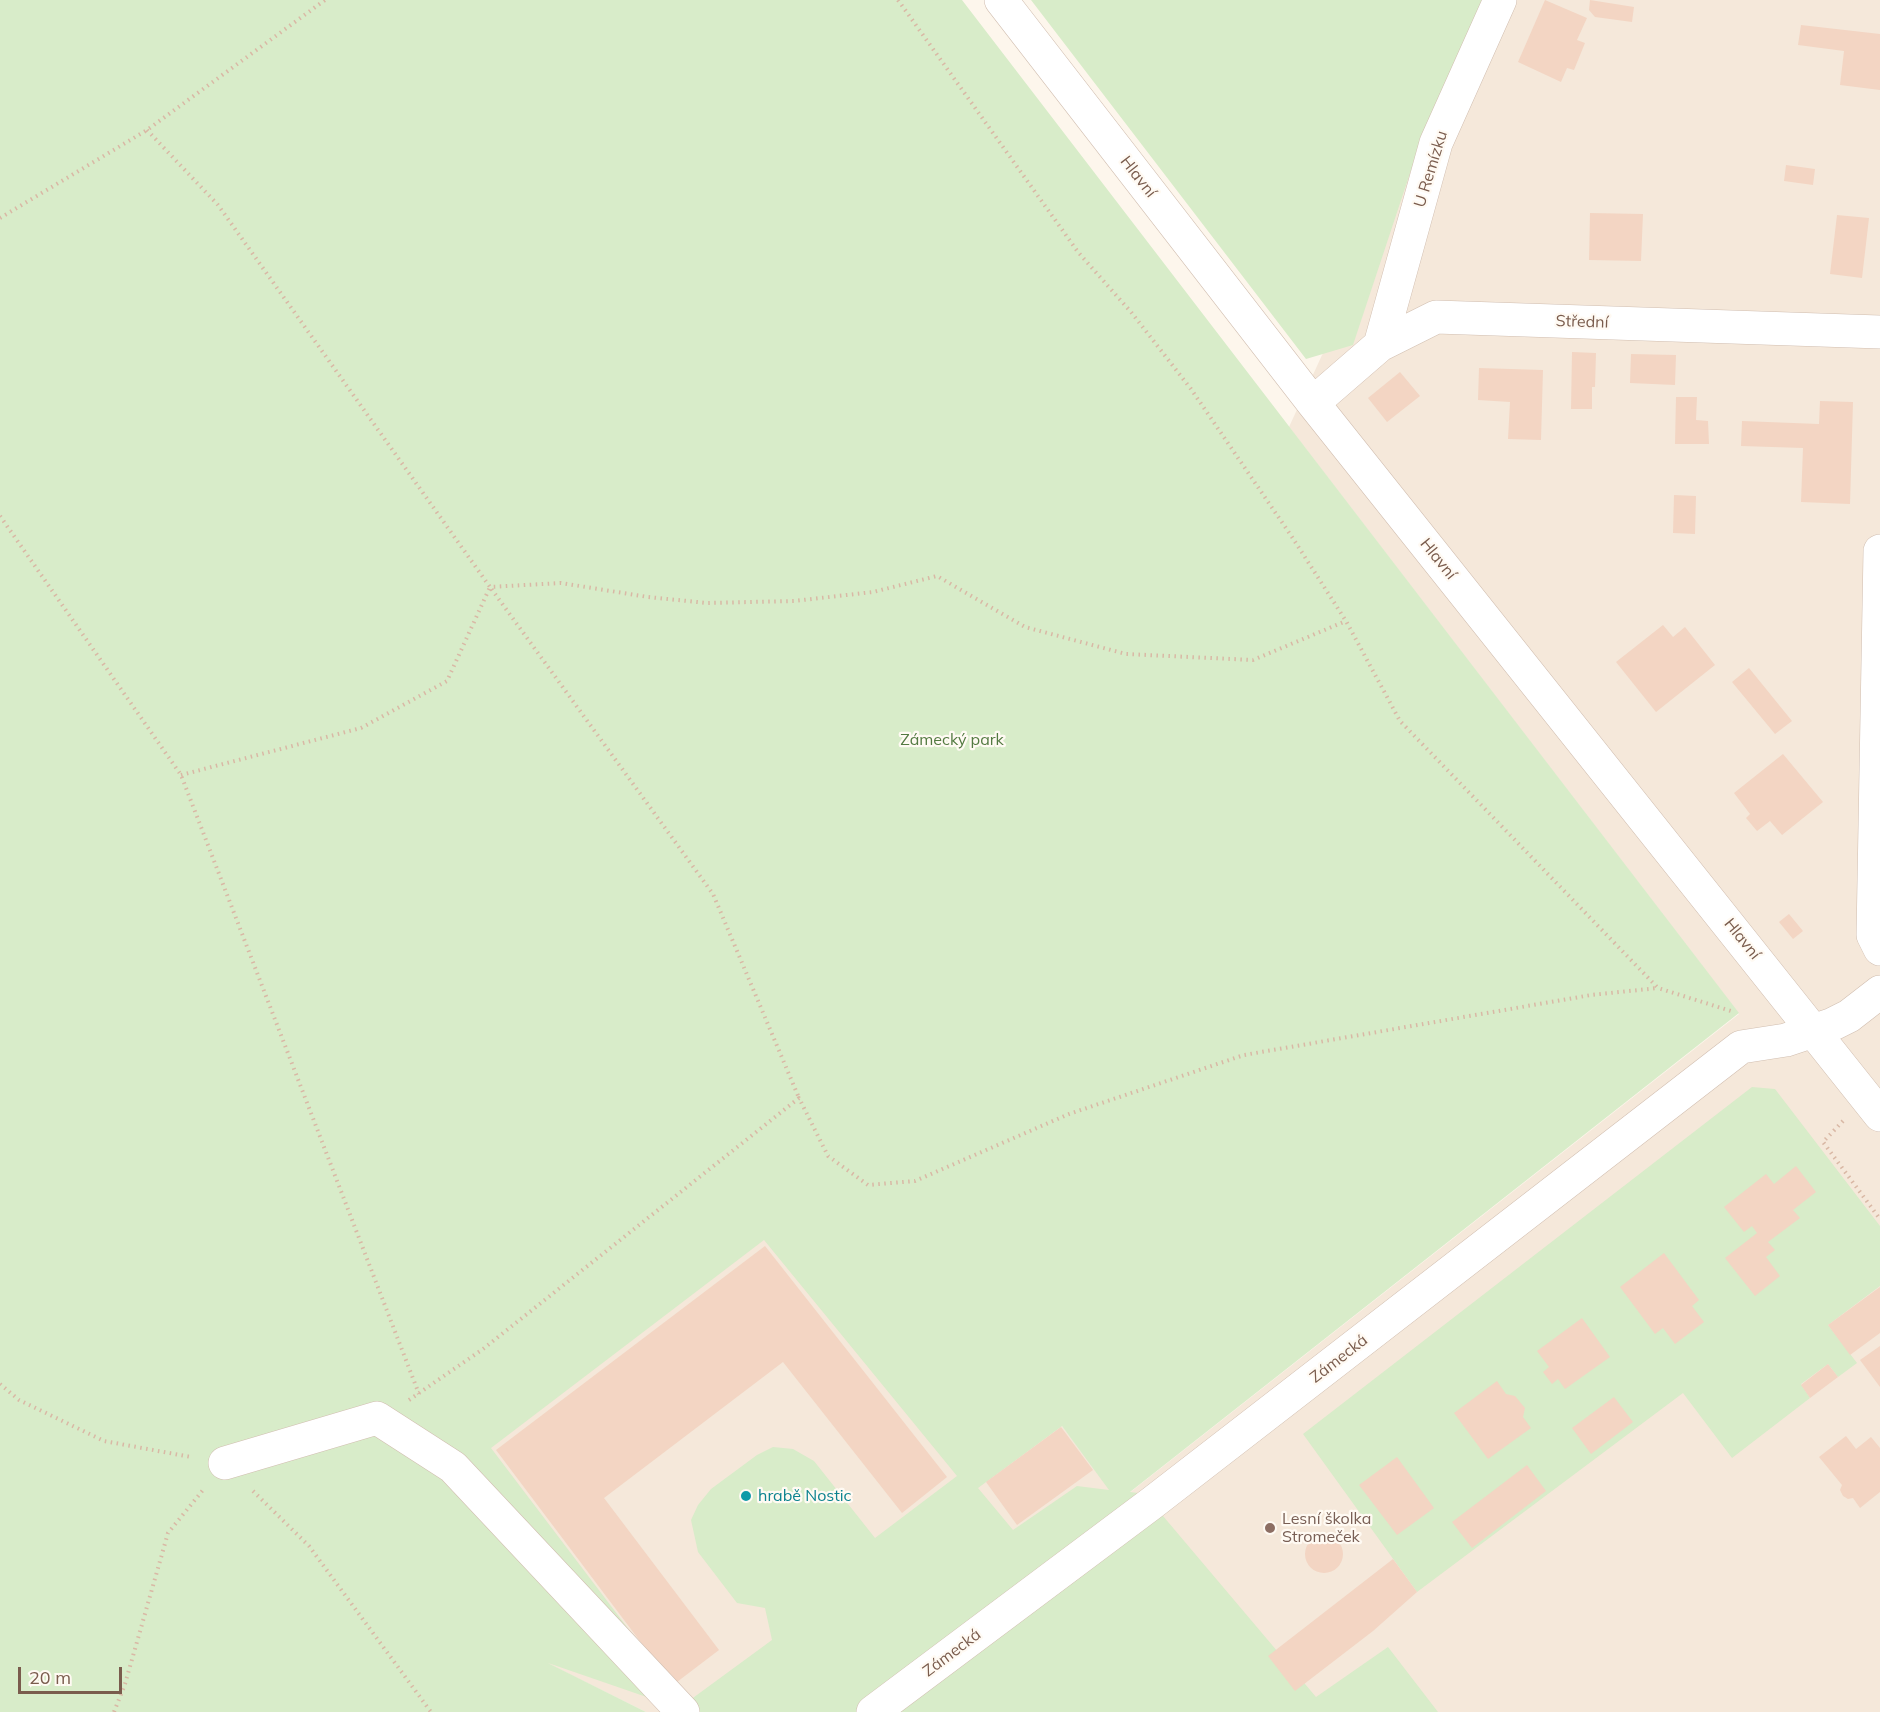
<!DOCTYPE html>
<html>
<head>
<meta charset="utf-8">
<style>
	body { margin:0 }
	#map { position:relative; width:1880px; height:1712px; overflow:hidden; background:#fdf6ec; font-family:Mulish,sans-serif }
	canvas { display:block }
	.scale { position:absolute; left:18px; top:1667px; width:104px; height:27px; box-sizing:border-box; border:3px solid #7a5c4d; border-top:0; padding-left:8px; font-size:18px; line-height:21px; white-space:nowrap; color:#7a5c4d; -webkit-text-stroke:4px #fffaf3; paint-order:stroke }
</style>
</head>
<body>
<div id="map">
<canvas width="1880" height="1712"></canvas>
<div class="scale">20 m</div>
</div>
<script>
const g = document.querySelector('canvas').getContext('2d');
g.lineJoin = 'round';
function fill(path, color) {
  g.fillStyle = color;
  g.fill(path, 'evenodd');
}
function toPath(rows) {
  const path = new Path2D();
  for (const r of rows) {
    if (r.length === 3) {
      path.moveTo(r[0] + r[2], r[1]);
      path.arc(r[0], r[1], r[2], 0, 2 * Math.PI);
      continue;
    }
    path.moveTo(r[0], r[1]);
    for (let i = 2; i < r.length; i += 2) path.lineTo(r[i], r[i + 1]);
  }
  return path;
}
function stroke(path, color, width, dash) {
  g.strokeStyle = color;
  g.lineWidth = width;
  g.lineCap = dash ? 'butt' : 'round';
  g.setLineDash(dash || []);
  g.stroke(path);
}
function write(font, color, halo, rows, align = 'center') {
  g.font = font + ' Mulish,sans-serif';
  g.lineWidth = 4.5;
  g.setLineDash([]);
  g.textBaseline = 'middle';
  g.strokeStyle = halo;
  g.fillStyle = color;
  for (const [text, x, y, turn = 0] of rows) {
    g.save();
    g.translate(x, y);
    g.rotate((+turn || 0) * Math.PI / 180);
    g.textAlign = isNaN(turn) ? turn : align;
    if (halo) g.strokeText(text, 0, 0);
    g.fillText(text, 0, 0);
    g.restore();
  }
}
fill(toPath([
	[1485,0,1880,0,1880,1712,646,1712,541,1660,435,1502,773,1161,1042,1399,1119,1501,1739,1014,1289,427]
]), '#f5e8da');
fill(toPath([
	[0,0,962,0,1739,1013,1130,1492,1138,1493,1152,1503,1316,1697,1388,1647,1438,1712,693,1712,686,1703,772,1640,765,1608,737,1603,698,1552,691,1520,698,1505,711,1489,757,1455,773,1447,793,1449,814,1461,875,1538,957,1476,764,1240,491,1448,674,1689,661,1702,548,1663,646,1712,0,1712],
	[1062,1426,1109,1490,1077,1486,1013,1530,978,1488],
	[1031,0,1485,0,1423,134,1353,345,1306,359],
	[1752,1087,1775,1089,1880,1226,1880,1286,1828,1325,1857,1363,1838,1377,1828,1364,1801,1384,1810,1398,1732,1458,1683,1393,1417,1592,1303,1434]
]), '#d8ecc9');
fill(toPath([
	[1545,0,1587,18,1577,40,1585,43,1574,70,1567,68,1561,82,1518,62],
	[1590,0,1634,7,1632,22,1595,17,1589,10],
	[1801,25,1880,34,1880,90,1840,85,1844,51,1798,45],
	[1786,165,1815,169,1813,185,1784,181],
	[1590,213,1643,214,1641,261,1589,260],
	[1837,215,1869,218,1862,278,1830,274],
	[1572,352,1596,353,1595,387,1592,387,1592,409,1571,409],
	[1631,354,1676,355,1675,385,1630,383],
	[1479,368,1543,370,1541,440,1508,439,1510,402,1478,400],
	[1400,372,1420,396,1387,422,1368,398],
	[1676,397,1697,397,1696,420,1708,421,1709,444,1675,444],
	[1820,401,1853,402,1850,504,1801,502,1803,448,1741,446,1742,421,1819,424],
	[1674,495,1696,496,1695,534,1673,533],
	[1663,625,1673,637,1685,627,1715,665,1656,712,1616,662],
	[1749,668,1792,721,1775,734,1732,682],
	[1783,754,1823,802,1782,835,1770,821,1757,831,1746,818,1750,814,1734,793],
	[1789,914,1803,931,1793,939,1779,922],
	[1796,1166,1816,1192,1793,1210,1800,1218,1768,1242,1775,1250,1766,1257,1780,1276,1755,1296,1725,1258,1757,1233,1752,1226,1744,1232,1724,1207,1766,1174,1774,1184],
	[765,1246,947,1477,902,1513,783,1362,604,1498,719,1650,673,1685,496,1450],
	[1664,1253,1699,1300,1692,1306,1704,1322,1675,1344,1663,1328,1655,1334,1620,1287],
	[1880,1287,1880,1333,1850,1355,1828,1325],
	[1582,1318,1610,1357,1565,1389,1558,1379,1552,1384,1543,1372,1549,1367,1537,1351],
	[1880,1346,1880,1387,1860,1360],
	[1828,1364,1838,1377,1810,1398,1801,1385],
	[1497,1381,1506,1394,1515,1396,1525,1408,1523,1417,1531,1428,1488,1459,1454,1413],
	[1614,1397,1633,1422,1591,1454,1572,1428],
	[1061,1427,1093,1470,1017,1525,986,1482],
	[1846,1436,1856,1449,1871,1437,1880,1448,1880,1492,1860,1508,1853,1498,1848,1499,1843,1496,1840,1490,1842,1485,1819,1457],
	[1397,1457,1434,1508,1397,1535,1359,1485],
	[1527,1465,1546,1491,1472,1548,1452,1522],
	[1324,1554,19],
	[1393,1559,1417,1592,1373,1631,1295,1691,1268,1656]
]), '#f3d5c3');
const minor = toPath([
	[1001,0,1313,403,1880,1115],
	[1380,345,1436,143,1500,0],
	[1313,403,1380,345,1436,317,1880,332],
	[1880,551,1873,935,1880,949],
	[225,1463,377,1418,453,1467,683,1712],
	[873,1712,1152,1503,1741,1047,1786,1040,1831,1025,1849,1016,1880,992]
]);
stroke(minor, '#d1beb0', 34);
stroke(toPath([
	[898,0,1078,252,1131,312,1191,389,1292,537,1346,621,1400,721,1658,988,1734,1012],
	[147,130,218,205,490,587,561,583,648,597,707,603,794,601,873,592,937,576,1025,627,1126,654,1253,660,1346,621],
	[0,218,147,130,325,0],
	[0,516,181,775,419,1394],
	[181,775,361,728,447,681,490,587,713,894,799,1098],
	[1843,1121,1823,1142,1880,1219],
	[0,1384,19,1400,104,1441,191,1457],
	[409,1400,483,1349,799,1098,828,1156,868,1185,915,1181,1069,1114,1244,1055,1591,995,1658,988],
	[253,1491,309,1546,431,1712],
	[114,1712,125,1684,168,1533,203,1490]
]), '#d9b8a5', 4, [1.5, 4.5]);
stroke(minor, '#fff', 33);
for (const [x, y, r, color] of [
	[746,1496,6,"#0f9aa8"],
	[1270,1528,6,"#8d6e63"]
]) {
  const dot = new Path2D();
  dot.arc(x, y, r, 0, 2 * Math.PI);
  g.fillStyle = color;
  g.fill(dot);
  stroke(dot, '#fffaf3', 2);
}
write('16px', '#7a5c4d', '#fffaf3', [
	["U Remízku",1431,169,-73],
	["Hlavní",1138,177,52],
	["Střední",1582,322,2],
	["Hlavní",1438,559,51],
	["Hlavní",1742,939,51],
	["Zámecká",1339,1359,-38],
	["Zámecká",952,1653,-37]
]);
write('16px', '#537a41', '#fffaf3', [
	["Zámecký park",952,740]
]);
write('16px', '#0d838f', '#fffaf3', [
	["hrabě Nostic",758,1496]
], 'left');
write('16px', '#785e54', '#fffaf3', [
	["Lesní školka",1282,1519],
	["Stromeček",1282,1537]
], 'left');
</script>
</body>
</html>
